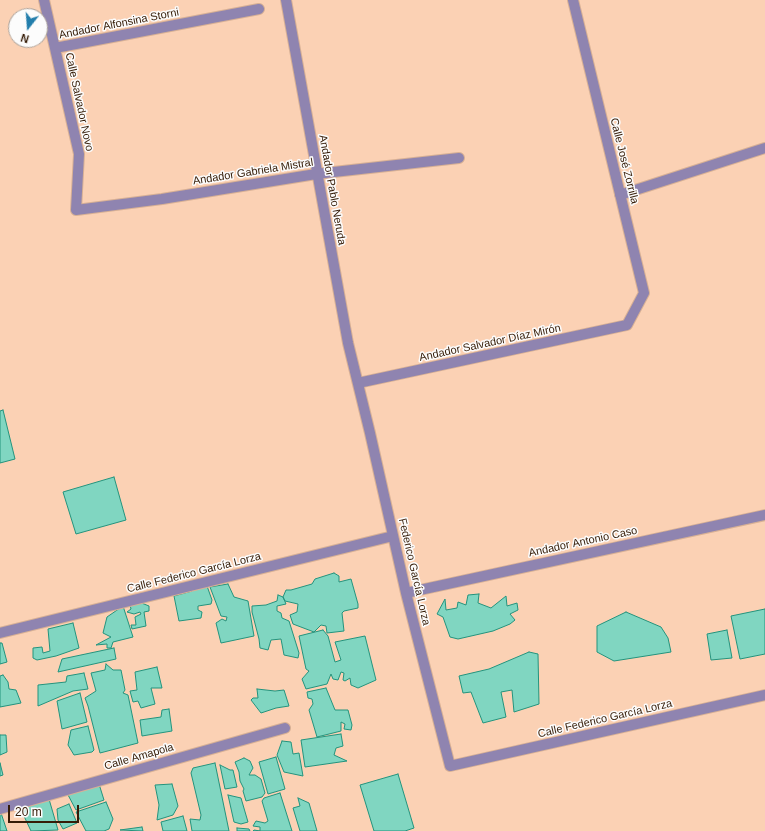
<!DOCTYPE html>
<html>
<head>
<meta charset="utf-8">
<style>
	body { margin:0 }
	#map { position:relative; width:765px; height:831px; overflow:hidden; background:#fbd1b4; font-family:Helvetica,sans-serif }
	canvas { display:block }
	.north { position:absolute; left:8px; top:8px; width:40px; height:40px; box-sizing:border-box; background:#fcfcfc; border:1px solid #aca29a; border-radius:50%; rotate:197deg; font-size:11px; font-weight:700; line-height:16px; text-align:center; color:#351c07 }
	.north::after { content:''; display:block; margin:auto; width:14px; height:18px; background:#237eac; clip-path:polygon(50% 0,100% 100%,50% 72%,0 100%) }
	.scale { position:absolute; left:8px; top:805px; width:71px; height:18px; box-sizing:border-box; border:2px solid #351c07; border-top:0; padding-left:5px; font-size:12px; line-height:14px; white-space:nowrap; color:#351c07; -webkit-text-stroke:3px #fcfcfc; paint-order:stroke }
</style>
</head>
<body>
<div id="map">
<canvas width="765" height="831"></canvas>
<div class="north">N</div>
<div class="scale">20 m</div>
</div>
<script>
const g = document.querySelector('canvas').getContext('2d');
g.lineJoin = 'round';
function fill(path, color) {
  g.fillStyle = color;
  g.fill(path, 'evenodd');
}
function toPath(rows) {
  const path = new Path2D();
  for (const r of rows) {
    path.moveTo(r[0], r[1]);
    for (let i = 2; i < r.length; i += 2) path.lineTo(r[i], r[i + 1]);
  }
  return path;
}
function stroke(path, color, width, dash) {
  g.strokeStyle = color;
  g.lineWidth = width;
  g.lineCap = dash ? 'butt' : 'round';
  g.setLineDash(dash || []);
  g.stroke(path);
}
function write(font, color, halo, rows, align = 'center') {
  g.font = font + ' Helvetica,sans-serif';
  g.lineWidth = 3;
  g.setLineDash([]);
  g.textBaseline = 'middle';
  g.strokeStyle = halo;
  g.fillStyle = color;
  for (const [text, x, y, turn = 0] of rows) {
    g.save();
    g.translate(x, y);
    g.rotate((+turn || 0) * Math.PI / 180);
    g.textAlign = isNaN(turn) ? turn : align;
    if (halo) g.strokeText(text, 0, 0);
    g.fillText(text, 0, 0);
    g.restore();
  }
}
const building = toPath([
	[3,410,15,459,0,463,0,411,3,410],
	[114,477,126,520,76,534,63,492,114,477],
	[334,573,339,576,339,582,351,579,358,604,358,608,344,611,342,613,344,631,327,633,326,626,321,625,314,632,293,624,290,615,297,612,298,604,285,601,283,597,286,590,291,590,312,584,315,579,334,573],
	[228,584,234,597,248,601,254,636,221,643,216,623,222,619,226,621,227,617,221,616,210,587,228,584],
	[194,585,207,586,212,600,211,604,198,606,198,610,202,612,201,618,179,621,174,596,192,591,194,585],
	[479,594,478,603,491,608,506,596,507,606,517,603,518,610,510,614,515,620,510,624,493,631,458,639,450,637,443,617,437,614,445,599,446,610,457,608,458,602,466,605,468,595,479,594],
	[278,595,283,597,286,604,277,606,277,611,281,613,282,618,289,621,299,653,298,658,284,655,281,639,271,640,268,650,260,648,259,639,252,612,252,606,266,605,277,601,278,595],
	[139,602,149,606,149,611,144,612,146,626,132,629,131,625,136,625,135,617,141,614,140,612,134,614,127,612,131,609,130,605,139,602],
	[123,606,133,637,113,642,111,648,107,648,107,644,96,645,111,637,103,633,107,617,123,606],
	[765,609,765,654,740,659,731,616,765,609],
	[626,612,661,627,668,638,671,652,614,661,597,652,597,626,626,612],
	[73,623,79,648,56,656,37,660,33,658,33,648,42,647,43,653,50,651,48,629,73,623],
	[323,630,328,636,335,662,341,660,335,642,365,636,376,680,358,688,351,685,350,678,345,681,343,680,344,673,341,672,338,680,333,679,331,674,327,684,306,689,302,679,309,671,306,669,299,636,323,630],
	[727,630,732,658,711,660,707,634,727,630],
	[0,643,2,643,7,662,0,664,0,643],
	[114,648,116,659,58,672,62,659,114,648],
	[529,652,538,654,539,704,514,712,512,690,501,692,506,717,483,723,471,692,463,693,459,676,489,669,529,652],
	[106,664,113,670,121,670,125,690,123,693,128,695,138,743,100,753,88,706,85,698,96,691,91,673,105,670,106,664],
	[157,667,162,688,151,688,155,704,141,708,138,701,133,702,130,691,137,690,135,672,157,667],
	[84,673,88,689,73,691,38,706,38,685,66,682,67,676,84,673],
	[3,675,8,682,9,689,16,690,21,703,0,707,0,676,3,675],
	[326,688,335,710,348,710,352,725,351,730,344,729,345,724,341,722,341,731,317,737,309,710,313,704,312,699,308,698,307,692,326,688],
	[257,689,275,691,284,690,289,706,276,708,261,713,251,700,253,698,258,698,257,689],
	[80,693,87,722,62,729,57,701,80,693],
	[169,709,172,731,142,736,140,720,161,717,162,710,169,709],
	[88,726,94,750,92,752,74,755,68,745,71,730,88,726],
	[341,734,343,746,336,748,334,755,347,761,305,767,301,740,341,734],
	[0,735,6,735,7,752,0,755,0,735],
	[282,741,291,742,293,754,299,753,303,776,284,772,277,755,282,741],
	[276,757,285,789,268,794,259,762,276,757],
	[244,758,250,761,253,768,249,775,255,775,261,779,265,793,262,797,246,801,243,791,244,789,240,781,239,772,235,762,244,758],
	[0,763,3,775,0,776,0,763],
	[215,763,229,831,192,831,190,819,200,820,201,815,191,773,193,768,215,763],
	[220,765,230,770,233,770,237,787,225,789,220,765],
	[398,774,414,828,405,831,374,831,360,785,398,774],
	[99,784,104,800,76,810,67,793,99,784],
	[172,784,178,806,173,815,157,820,159,805,155,785,172,784],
	[280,793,292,831,253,831,254,830,260,831,260,827,253,826,256,821,265,823,268,821,262,801,264,798,280,793],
	[228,795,241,798,248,822,241,824,234,822,228,795],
	[298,798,309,803,317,831,300,831,293,808,300,806,298,798],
	[49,799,58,830,31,831,23,814,28,805,49,799],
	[106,802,113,819,109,829,104,831,86,831,76,812,106,802],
	[69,804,77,823,63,829,58,820,57,809,69,804],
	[0,813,1,813,7,831,0,831,0,813],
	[183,816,187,831,163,831,161,822,183,816],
	[142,827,143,831,120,830,142,827],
	[237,828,249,829,250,831,237,831,237,828]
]);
fill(building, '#80d6c1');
stroke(building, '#23937d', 1);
const street = toPath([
	[44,0,79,154,76,210,162,199,316,174,459,158],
	[286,0,348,343,370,433,406,593,450,766,765,695],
	[55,48,259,9],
	[620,195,765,148],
	[358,383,627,325,644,293,573,0],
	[406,593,765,515],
	[0,633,393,536],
	[0,809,285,728]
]);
stroke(street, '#d7b095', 12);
stroke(street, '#8f84b0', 10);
write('11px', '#351c07', '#fcfcfc', [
	["Andador Alfonsina Storni",119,24,-11],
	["Calle Salvador Novo",79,102,78],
	["Calle José Zorrilla",624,161,76],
	["Andador Gabriela Mistral",253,172,-9],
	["Andador Pablo Neruda",332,190,80],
	["Andador Salvador Díaz Mirón",490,343,-12],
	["Andador Antonio Caso",583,542,-12],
	["Federico García Lorza",414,572,77],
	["Calle Federico García Lorza",194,573,-14],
	["Calle Federico García Lorza",605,719,-13],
	["Calle Amapola",139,757,-16]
]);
</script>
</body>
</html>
